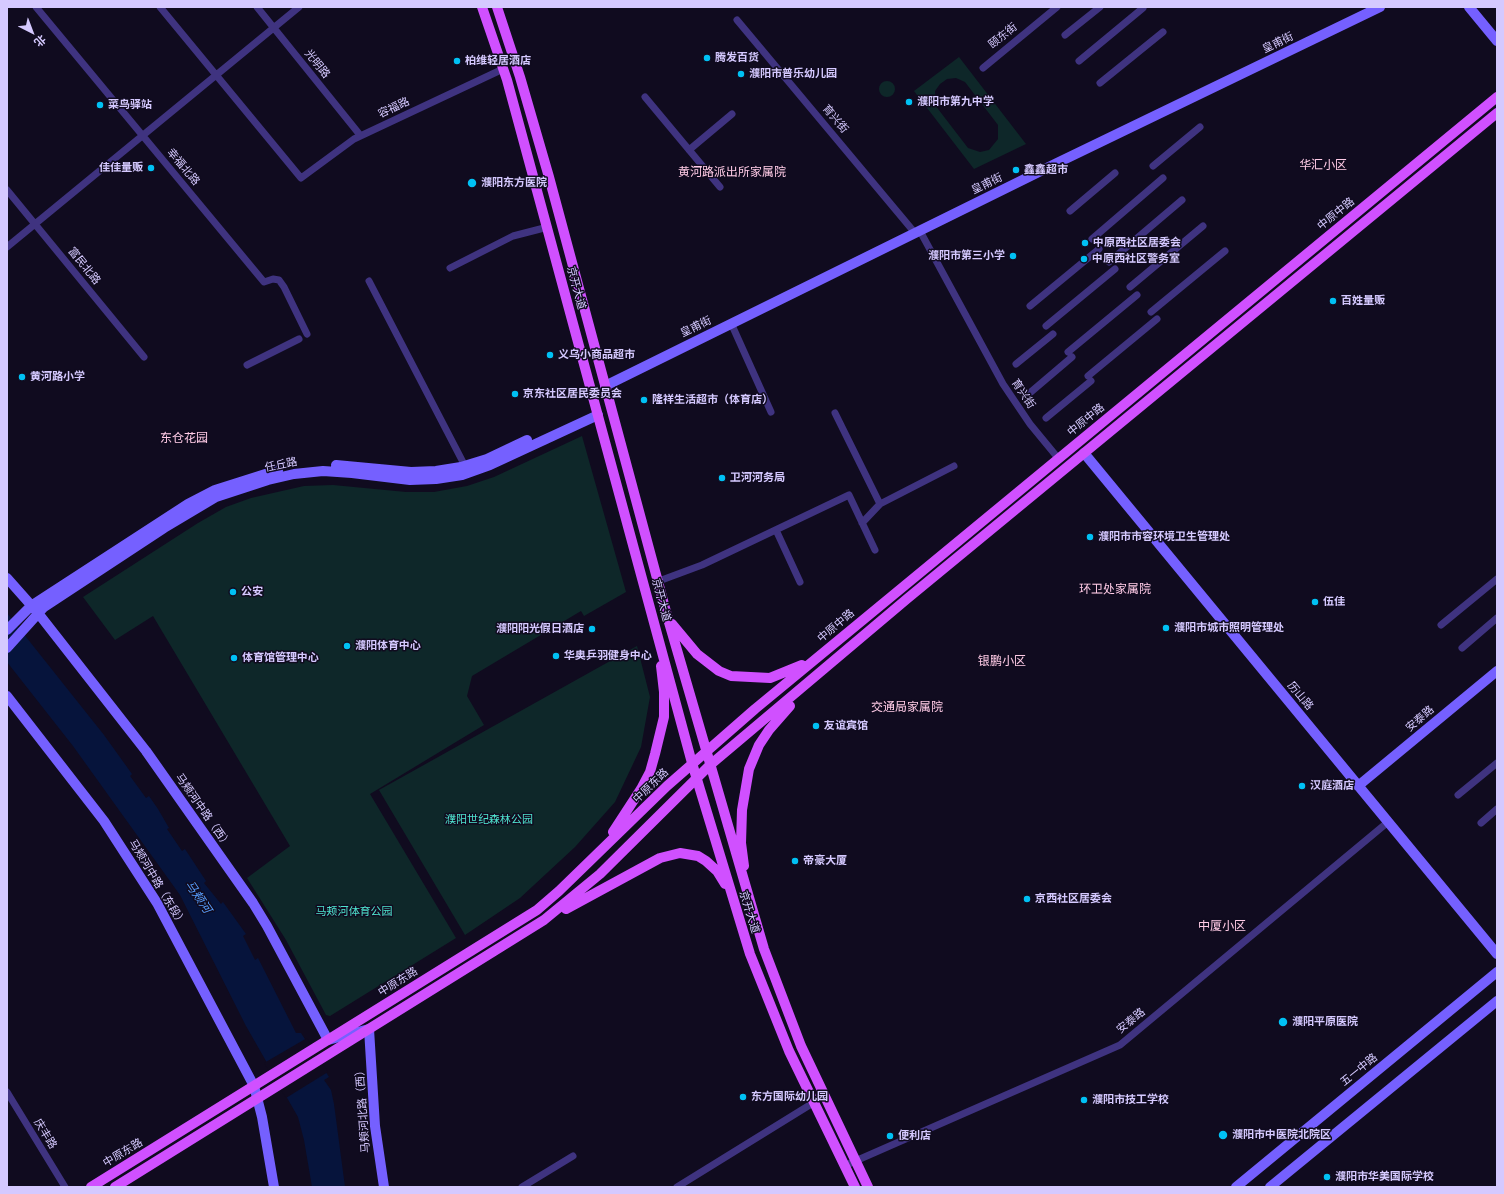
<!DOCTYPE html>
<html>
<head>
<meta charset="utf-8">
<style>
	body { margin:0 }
	#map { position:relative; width:1504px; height:1194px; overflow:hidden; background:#100b1f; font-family:"Noto Sans","Noto Sans SC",sans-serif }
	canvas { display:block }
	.frame { position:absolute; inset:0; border:8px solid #d5c9ff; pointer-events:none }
	.north { position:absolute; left:12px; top:12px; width:40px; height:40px; -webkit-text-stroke:3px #100b1f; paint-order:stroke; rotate:138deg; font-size:11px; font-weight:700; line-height:16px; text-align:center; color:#d5c9ff }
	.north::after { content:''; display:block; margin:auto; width:14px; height:18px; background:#d5c9ff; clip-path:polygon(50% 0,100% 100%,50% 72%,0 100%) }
</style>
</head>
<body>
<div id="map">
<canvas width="1504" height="1194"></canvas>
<div class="frame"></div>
<div class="north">北</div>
</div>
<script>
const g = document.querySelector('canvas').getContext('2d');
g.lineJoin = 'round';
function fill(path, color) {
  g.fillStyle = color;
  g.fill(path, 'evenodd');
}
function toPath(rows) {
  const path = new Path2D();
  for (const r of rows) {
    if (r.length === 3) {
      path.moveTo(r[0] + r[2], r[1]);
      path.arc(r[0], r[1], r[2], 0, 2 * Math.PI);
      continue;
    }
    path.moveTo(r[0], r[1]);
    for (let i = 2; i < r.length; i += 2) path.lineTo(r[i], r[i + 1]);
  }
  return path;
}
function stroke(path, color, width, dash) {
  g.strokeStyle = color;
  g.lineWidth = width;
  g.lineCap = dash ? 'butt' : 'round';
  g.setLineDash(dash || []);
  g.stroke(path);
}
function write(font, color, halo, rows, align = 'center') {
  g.font = font + ' "Noto Sans","Noto Sans SC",sans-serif';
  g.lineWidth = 3;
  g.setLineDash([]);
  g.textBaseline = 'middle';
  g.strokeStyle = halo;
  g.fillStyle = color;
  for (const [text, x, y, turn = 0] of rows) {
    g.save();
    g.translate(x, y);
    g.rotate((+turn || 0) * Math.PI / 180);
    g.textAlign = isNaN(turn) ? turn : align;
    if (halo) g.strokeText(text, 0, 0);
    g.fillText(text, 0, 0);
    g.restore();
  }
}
fill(toPath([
	[959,57,1026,144,974,169,914,91],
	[956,78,965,82,998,125,998,139,989,150,980,152,968,148,935,105,935,91,940,84,947,79],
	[887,89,8],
	[582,436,626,592,584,616,581,611,472,676,467,696,484,725,370,794,456,938,330,1016,326,1015,286,940,247,878,290,846,153,616,115,640,83,597,198,523,226,507,251,498,304,486,333,485,406,492,434,492,467,486,494,477],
	[637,646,650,697,641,747,615,802,575,847,520,898,465,935,379,790]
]), '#0e2729');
fill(toPath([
	[7,613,104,735,132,774,130,776,146,798,149,796,158,809,169,828,167,829,182,851,185,849,206,881,204,883,221,904,223,902,246,934,243,936,255,960,258,958,296,1033,301,1033,329,1077,324,1080,331,1090,334,1104,345,1187,312,1187,304,1140,298,1117,246,1026,180,895,73,746,7,662]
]), '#06143c');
fill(toPath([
	[307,1038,328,1072,286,1098,264,1063]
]), '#100b1f');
stroke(toPath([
	[36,7,264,282,273,279,279,280,284,287,307,334],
	[160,7,301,178,354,139,503,69],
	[257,7,360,135],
	[737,20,915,233],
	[1065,35,1100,7],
	[1079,61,1143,8],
	[983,68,1057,7],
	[1100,83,1163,32],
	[645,97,720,187],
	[689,150,732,114],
	[1153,166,1200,127],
	[7,190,144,357],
	[1070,211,1115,173],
	[920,231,1003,384,1030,424,1058,458],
	[1092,239,1163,178],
	[7,247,299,7],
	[1109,262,1182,200],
	[450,268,513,236,548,227],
	[369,281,465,466],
	[1130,287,1203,226],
	[1030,306,1099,249],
	[1151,312,1225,251],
	[731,323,771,412],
	[1046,326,1115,269],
	[1068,352,1137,295],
	[1016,364,1053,334],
	[247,365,299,339],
	[1088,376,1157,319],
	[1025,397,1072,357],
	[835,413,880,504],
	[1046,418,1091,381],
	[862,523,880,504,954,466],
	[776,530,800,582],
	[659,581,702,565,849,495,875,550],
	[1441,625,1497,579],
	[1462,648,1497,618],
	[1458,795,1497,763],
	[1481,823,1497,809],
	[7,1092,65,1187],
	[844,1166,1120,1045,1388,822],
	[522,1187,573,1156],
	[677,1187,813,1103]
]), '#3f3380', 7);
stroke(toPath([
	[1469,7,1497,41],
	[605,386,1057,163,1380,7],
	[1084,453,1497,954],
	[336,465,411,472,436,471,461,467,487,459,527,440],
	[7,578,38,613,146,751,253,903,267,926,328,1040,369,1029,375,1126,384,1187],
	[7,630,31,606,188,504,215,490,278,470],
	[7,648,44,607,164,528,216,497,268,480,294,474,323,471,352,473,410,480,436,479,462,475,490,465,598,415],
	[7,696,104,821,157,903,254,1086,262,1117,274,1187],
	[1358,786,1497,671],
	[1236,1187,1497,972],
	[1270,1187,1497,1001]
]), '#7560ff', 10);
stroke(toPath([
	[482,7,507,80,692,763,750,954,789,1051,855,1187],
	[497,7,520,77,549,177,668,619,764,949,801,1046,868,1187],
	[672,624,697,654,719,671,731,676,770,678,802,665],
	[613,832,641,789,650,772,655,754,664,717,664,692,661,666],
	[744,866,741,843,742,810,749,769,759,745,769,730,790,706],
	[566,909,660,858,680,853,698,856,706,861,717,871,725,884],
	[91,1187,537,910,559,891,667,786,755,709,1497,97],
	[115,1187,544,920,600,874,710,765,908,598,1497,113]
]), '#d050ff', 10);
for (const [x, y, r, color] of [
	[707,58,4,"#00c1f4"],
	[457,61,4,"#00c1f4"],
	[741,74,4,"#00c1f4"],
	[909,102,4,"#00c1f4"],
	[100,105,4,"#00c1f4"],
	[151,168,4,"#00c1f4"],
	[1016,170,4,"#00c1f4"],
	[472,183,5,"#00c1f4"],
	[1085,243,4,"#00c1f4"],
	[1013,256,4,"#00c1f4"],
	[1084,259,4,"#00c1f4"],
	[1333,301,4,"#00c1f4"],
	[550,355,4,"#00c1f4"],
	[22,377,4,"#00c1f4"],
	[515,394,4,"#00c1f4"],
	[644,400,4,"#00c1f4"],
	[722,478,4,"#00c1f4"],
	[1090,537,4,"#00c1f4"],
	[233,592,4,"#00c1f4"],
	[1315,602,4,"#00c1f4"],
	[1166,628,4,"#00c1f4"],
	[592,629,4,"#00c1f4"],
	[347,646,4,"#00c1f4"],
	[556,656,4,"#00c1f4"],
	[234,658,4,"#00c1f4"],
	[816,726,4,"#00c1f4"],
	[1302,786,4,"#00c1f4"],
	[795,861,4,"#00c1f4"],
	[1027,899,4,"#00c1f4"],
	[1283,1022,5,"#00c1f4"],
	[743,1097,4,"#00c1f4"],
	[1084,1100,4,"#00c1f4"],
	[1223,1135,5,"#00c1f4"],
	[890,1136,4,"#00c1f4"],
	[1327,1177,4,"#00c1f4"]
]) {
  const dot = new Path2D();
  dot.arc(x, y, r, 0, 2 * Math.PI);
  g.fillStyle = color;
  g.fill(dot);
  stroke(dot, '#100b1f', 1.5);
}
write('11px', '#d5c9ff', '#100b1f', [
	["颐东街",1003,36,-39],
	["皇甫街",1278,43,-26],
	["光明路",317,64,51],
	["容福路",394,108,-25],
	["育兴街",835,119,50],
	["幸福北路",183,167,50],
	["皇甫街",987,184,-26],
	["中原中路",1336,214,-39],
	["富民北路",84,266,51],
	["京开大道",576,288,75],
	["皇甫街",696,327,-26],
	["育兴街",1023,394,56],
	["中原中路",1086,420,-39],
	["任丘路",281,465,-11],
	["京开大道",661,600,75],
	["中原中路",836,626,-40],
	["历山路",1300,696,50],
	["安泰路",1420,719,-40],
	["中原东路",651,786,-44],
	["马颊河中路（西）",203,811,55],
	["马颊河中路（东段）",157,883,59],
	["京开大道",749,912,73],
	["中原东路",398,982,-32],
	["安泰路",1131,1021,-39],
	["五一中路",1359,1070,-39],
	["马颊河北路（西）",363,1109,-94],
	["庆丰路",45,1134,59],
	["中原东路",123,1153,-31]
]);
write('bold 11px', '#d5c9ff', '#100b1f', [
	["腾发百货",715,58],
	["柏维轻居酒店",465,61],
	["濮阳市普乐幼儿园",749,74],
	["濮阳市第九中学",917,102],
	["菜鸟驿站",108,105],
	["佳佳量贩",143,168,"right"],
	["鑫鑫超市",1024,170],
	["濮阳东方医院",481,183],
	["中原西社区居委会",1093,243],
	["濮阳市第三小学",1005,256,"right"],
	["中原西社区警务室",1092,259],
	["百姓量贩",1341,301],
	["义乌小商品超市",558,355],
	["黄河路小学",30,377],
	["京东社区居民委员会",523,394],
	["隆祥生活超市（体育店）",652,400],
	["卫河河务局",730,478],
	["濮阳市市容环境卫生管理处",1098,537],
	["公安",241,592],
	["伍佳",1323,602],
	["濮阳市城市照明管理处",1174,628],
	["濮阳阳光假日酒店",584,629,"right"],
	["濮阳体育中心",355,646],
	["华奥乒羽健身中心",564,656],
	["体育馆管理中心",242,658],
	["友谊宾馆",824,726],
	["汉庭酒店",1310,786],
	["帝豪大厦",803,861],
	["京西社区居委会",1035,899],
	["濮阳平原医院",1292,1022],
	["东方国际幼儿园",751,1097],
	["濮阳市技工学校",1092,1100],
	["濮阳市中医院北院区",1232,1135],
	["便利店",898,1136],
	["濮阳市华美国际学校",1335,1177]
], 'left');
write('11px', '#4fe4cf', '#100b1f', [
	["濮阳世纪森林公园",489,820],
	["马颊河体育公园",354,912]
]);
write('12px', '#ffcbe6', '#100b1f', [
	["华汇小区",1323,166],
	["黄河路派出所家属院",732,173],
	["东仓花园",184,439],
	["环卫处家属院",1115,590],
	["银鹏小区",1002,662],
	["交通局家属院",907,708],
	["中厦小区",1222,927]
]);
write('italic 12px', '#579fff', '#100b1f', [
	["马颊河",198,897,56]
]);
</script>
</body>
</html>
